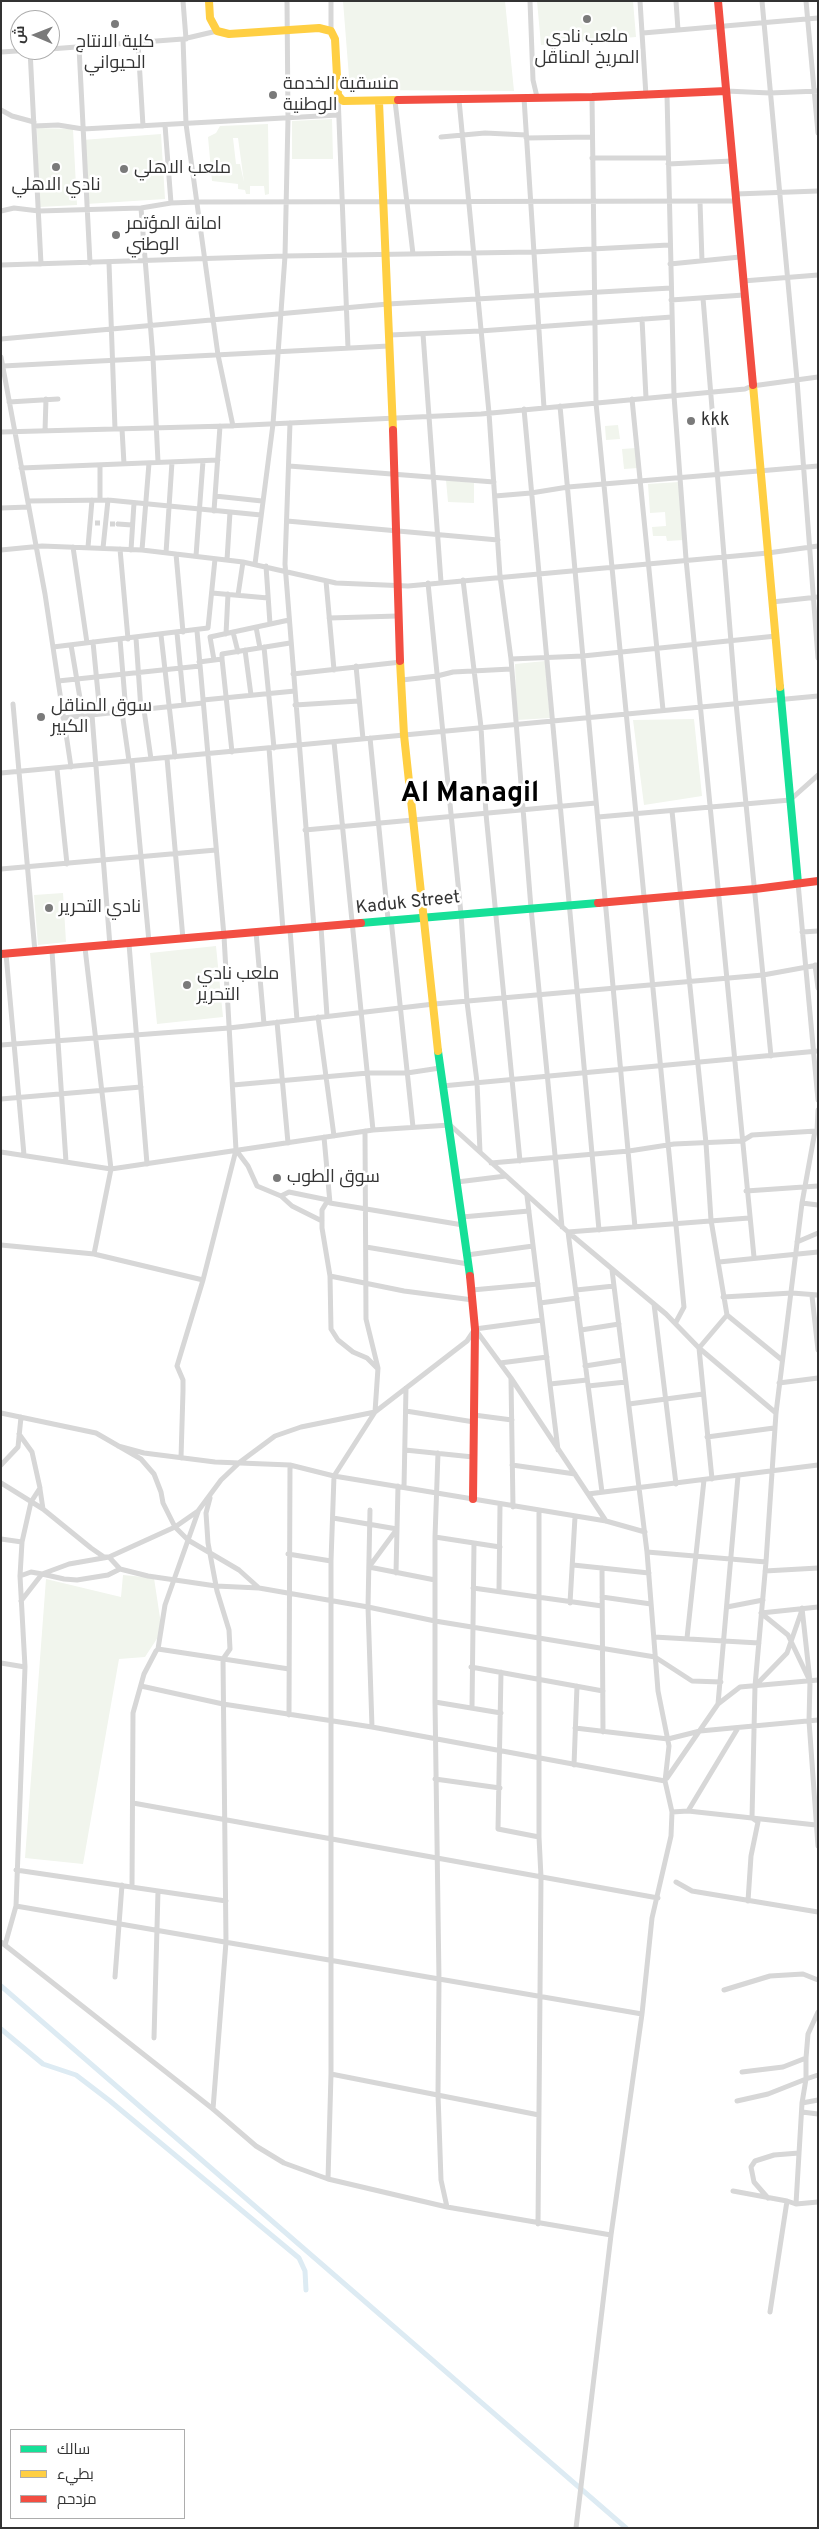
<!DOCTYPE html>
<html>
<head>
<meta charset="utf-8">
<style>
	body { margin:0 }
	#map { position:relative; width:819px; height:2529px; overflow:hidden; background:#fff; font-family:Overpass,Cairo,sans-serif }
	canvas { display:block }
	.frame { position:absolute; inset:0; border:2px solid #333; pointer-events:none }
	.legend { position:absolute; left:10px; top:2429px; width:175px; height:90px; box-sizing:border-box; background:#fff; border:1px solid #adadad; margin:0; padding:6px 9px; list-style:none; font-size:15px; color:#333 }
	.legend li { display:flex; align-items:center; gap:10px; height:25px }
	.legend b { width:25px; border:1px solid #adadad }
	.north { position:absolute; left:10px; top:10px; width:50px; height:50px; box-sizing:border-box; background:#fff; border:1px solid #adadad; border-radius:50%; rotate:271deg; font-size:14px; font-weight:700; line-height:20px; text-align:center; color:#333 }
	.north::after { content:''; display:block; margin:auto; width:18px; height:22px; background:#7a7a7a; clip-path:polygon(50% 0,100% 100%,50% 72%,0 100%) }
</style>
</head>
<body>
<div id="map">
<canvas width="819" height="2529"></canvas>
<div class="frame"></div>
<ul class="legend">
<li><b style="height:6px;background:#16e098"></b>سالك</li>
<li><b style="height:6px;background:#ffcf43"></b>بطيء</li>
<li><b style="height:6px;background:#f24e42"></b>مزدحم</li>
</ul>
<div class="north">ش</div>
</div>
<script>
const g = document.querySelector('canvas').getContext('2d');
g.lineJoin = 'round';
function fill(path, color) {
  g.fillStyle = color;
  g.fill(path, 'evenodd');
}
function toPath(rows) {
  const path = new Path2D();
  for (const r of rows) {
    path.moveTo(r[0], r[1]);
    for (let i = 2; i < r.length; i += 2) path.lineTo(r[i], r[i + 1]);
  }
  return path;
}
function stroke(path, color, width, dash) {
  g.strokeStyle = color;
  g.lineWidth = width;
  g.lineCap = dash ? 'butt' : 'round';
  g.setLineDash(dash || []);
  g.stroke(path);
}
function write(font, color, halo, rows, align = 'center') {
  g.font = font + ' Overpass,Cairo,sans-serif';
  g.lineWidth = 5;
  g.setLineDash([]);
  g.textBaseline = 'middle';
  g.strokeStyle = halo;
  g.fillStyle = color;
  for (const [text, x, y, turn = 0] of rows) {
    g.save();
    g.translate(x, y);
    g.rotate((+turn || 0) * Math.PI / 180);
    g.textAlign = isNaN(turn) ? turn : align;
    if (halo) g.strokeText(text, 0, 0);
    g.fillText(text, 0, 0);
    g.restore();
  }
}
fill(toPath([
	[343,1,505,1,514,91,350,90],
	[537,1,633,1,636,37,541,45],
	[332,119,333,159,292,159,292,121],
	[268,124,269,194,265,195,264,186,250,186,250,194,246,194,245,190,238,189,238,184,212,181,208,137,216,133,220,126],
	[233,138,238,138,244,182,240,164,236,164],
	[37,128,73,129,77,205,39,207],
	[161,134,165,199,86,204,82,140],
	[618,425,620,439,606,440,605,426],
	[636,448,638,468,624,469,622,449],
	[446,480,474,483,474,503,448,502],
	[679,482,684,540,667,541,666,536,653,536,652,527,666,526,665,512,650,513,648,484],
	[545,661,550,718,517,720,515,664],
	[694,719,702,796,644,805,633,720],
	[63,893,66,942,38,945,34,895],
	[216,946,223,1017,157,1024,150,953],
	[123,1575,154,1578,162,1631,145,1657,119,1659,83,1864,25,1858,46,1579,121,1597]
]), '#f1f5ed');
stroke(toPath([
	[1,1986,626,2528],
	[1,2029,43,2064,76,2075,110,2101,299,2258,305,2271,306,2290]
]), '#ddebf3', 5);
stroke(toPath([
	[95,523,100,523],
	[110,524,118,524]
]), '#d6d6d6', 5, [5, 2.5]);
stroke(toPath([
	[183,1,186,39],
	[331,1,331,31],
	[530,1,533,80,537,97],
	[640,1,646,96],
	[676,1,678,30],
	[762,1,797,380,818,658],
	[806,1,818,133],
	[643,33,818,18],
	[183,39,186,124,218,355,233,426],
	[138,43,143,126],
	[79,47,90,263],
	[50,49,183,39,217,31],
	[30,50,41,264],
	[1,52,33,50],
	[726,91,770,93,818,91],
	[338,95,348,348],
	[667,95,674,396,686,559,754,1257],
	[592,97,596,403,684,1307,676,1322],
	[524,98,544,408],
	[459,100,489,413,500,576,511,659,531,908,562,1227],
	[395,101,413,254],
	[1,110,12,116,34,122],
	[165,125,171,203],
	[34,126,58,125,83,129,338,115],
	[441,137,485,133,526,135],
	[526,138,592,137],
	[592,158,668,158],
	[668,164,732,161],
	[736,194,818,191],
	[700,202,702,261],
	[141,208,153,358,158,462],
	[1,211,14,208,39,211,141,208,171,203,197,202,736,201],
	[109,263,115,429],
	[670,264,740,257],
	[1,265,285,256,534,252,669,245],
	[743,281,818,275],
	[703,298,736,703,771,1056],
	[671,300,744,295],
	[642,319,646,398],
	[423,334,441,582],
	[390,335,480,331,672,317],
	[1,339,388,304,671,288],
	[1,357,45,594,71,767],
	[3,366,389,346],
	[632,399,663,710],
	[9,402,58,399],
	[560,406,635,1227],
	[524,409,599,1230],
	[290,423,285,564,314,928],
	[122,429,124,464],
	[45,431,46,399],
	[1,432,227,426,481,414,745,389,752,386,818,377],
	[289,466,494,482],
	[21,468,218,460],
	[215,496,262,501],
	[495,496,531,493,568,487,818,466],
	[100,500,100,465],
	[28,501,108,500,261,515],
	[1,508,29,507],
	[214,511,220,426],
	[287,521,498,540],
	[118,524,132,525],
	[73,547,87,643],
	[88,547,92,500],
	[103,548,108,500],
	[120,549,128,639],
	[1,550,42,546,142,550,243,562,336,583,408,586,768,553,818,546],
	[131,550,134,503],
	[142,550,149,463],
	[166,553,172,462],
	[176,554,183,632],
	[196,556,203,461],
	[227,560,230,512],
	[255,564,273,424,285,256,288,118,287,1],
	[266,566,270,624],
	[463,580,481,727,486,814,520,1161],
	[326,581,334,670],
	[428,583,461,914,467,1002,477,1082,480,1152],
	[212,593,268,598],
	[238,595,243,562],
	[772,602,818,597],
	[329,618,398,616],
	[256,627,260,648],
	[233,632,238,652],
	[177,633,184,705],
	[226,634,228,594],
	[161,635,175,757],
	[136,638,141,710],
	[120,639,126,712],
	[93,642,100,714],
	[71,645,83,716],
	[53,647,208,628,215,559],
	[264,647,274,748],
	[245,650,251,695],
	[222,659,232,752],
	[511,659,583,656,776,636],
	[214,660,210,637,289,620],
	[199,662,222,659,222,654,290,643],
	[356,666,363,739],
	[293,674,401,662],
	[402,680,437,676,453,672,511,669],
	[58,681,200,666],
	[203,700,295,691],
	[13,704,35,952],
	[295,705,359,701],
	[144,710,151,759],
	[122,712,129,761],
	[92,715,110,946],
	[63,718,203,703],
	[370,738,388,919],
	[334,742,373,1130],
	[269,748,283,930],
	[167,758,183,939],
	[132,761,149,942],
	[57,769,67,864],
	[1,773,818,696],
	[672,811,706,1143,711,1220,727,1315,699,1348,712,1479],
	[598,817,790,800,818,775],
	[305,830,596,803],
	[1,869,216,850],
	[798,883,818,1100],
	[391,919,413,1127],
	[321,927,327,1016],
	[290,930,297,1020],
	[256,932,264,1024],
	[802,932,818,931],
	[129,944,147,1164],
	[85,948,111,1169,94,1254],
	[52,951,66,1162],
	[6,954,24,1155],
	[815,965,818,988],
	[318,1017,334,1136],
	[277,1022,288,1143],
	[1,1045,229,1028,434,1004,763,975,818,965],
	[233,1085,368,1073,407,1073,440,1068],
	[442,1086,818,1051],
	[1,1099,141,1087],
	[817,1131,818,1110],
	[324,1137,330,1203,463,1225],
	[236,1150,248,1166,257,1186,281,1196,292,1206,322,1221],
	[1,1152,111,1169,373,1130,450,1125,568,1232,666,1314,699,1348,776,1413],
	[491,1163,629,1151,674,1144,742,1141,752,1135,816,1131],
	[457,1182,506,1176],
	[746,1191,818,1186],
	[281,1196,289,1192,328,1200,322,1210,322,1228,330,1276,331,1329,338,1340,353,1352,367,1358,377,1368],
	[527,1196,558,1450],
	[802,1203,818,1205],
	[462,1217,529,1211],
	[797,1242,818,1233],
	[1,1245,94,1254,203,1280],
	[366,1247,468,1264],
	[467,1255,533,1246],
	[719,1262,818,1252],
	[330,1276,404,1291,473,1300],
	[472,1290,538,1284],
	[576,1290,614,1286],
	[812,1296,818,1350],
	[723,1297,792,1293,818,1295],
	[540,1303,577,1298],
	[654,1304,676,1484],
	[727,1315,782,1360],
	[542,1320,475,1329,467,1341,375,1412,301,1427,275,1436,240,1462,221,1480,198,1511,175,1527,188,1540,239,1570,259,1588,368,1607,435,1621,655,1657,692,1681,721,1682],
	[475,1329,511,1378,606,1521],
	[581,1330,619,1324],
	[500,1363,547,1357],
	[585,1366,623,1360],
	[511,1379,513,1507],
	[779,1383,818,1378],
	[550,1384,587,1380],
	[588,1386,626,1382],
	[629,1404,703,1394],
	[406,1411,474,1422],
	[1,1413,96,1433,141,1459,154,1474,161,1492,163,1503,175,1527,109,1557,69,1564,42,1574,31,1572,20,1576],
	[474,1415,512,1420],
	[707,1437,774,1428],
	[118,1446,144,1453,215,1462,290,1465,334,1476,606,1521,645,1532],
	[405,1450,473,1457],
	[438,1453,435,1537,435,1702,439,1979,438,2094,441,2180,447,2207],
	[181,1458,183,1391,183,1380,177,1366,203,1280,236,1150,224,936,197,631],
	[1,1465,18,1447,21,1417],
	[512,1465,575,1474],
	[1,1483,43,1509],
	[404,1487,406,1388],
	[602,1492,568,1232,749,1218],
	[588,1494,818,1465],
	[210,1498,206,1513,208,1543,217,1591,229,1630,230,1649,223,1659,226,1942,213,2109],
	[370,1510,368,1607,372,1727],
	[333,1518,397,1529,369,1567,435,1580],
	[435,1537,500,1547],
	[1,1539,22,1542],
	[647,1552,766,1562],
	[288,1554,331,1561],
	[573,1565,649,1573],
	[602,1568,603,1732],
	[120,1569,148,1576,216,1586,259,1588],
	[765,1571,818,1568],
	[396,1573,398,1486],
	[473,1588,602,1606],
	[499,1591,500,1505],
	[602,1597,651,1604],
	[21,1601,42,1574,64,1579,77,1580,108,1575,120,1569,109,1557,104,1557,91,1548,43,1509,40,1489],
	[570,1603,575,1517],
	[727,1607,763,1600],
	[802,1608,810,1681,809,1721,818,1846],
	[761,1613,788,1635,808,1677],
	[761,1613,818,1607],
	[654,1637,759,1643],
	[687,1638,704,1480],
	[158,1649,165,1605,198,1512],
	[1,1663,25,1667],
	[471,1667,603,1691],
	[501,1672,498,1829,539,1837],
	[141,1686,223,1704,372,1727,665,1781],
	[755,1686,787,1653,802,1610],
	[435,1702,501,1713],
	[718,1704,740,1687,818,1680],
	[472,1708,474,1543],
	[289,1715,290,1465],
	[575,1728,668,1739,700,1731,818,1720],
	[574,1765,577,1686],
	[667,1778,718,1704,738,1476],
	[435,1779,500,1788],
	[133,1803,658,1898],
	[688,1811,738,1728],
	[672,1812,688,1811,816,1825],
	[16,1870,226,1901],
	[676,1882,692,1891,818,1912],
	[132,1887,133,1713,144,1674,156,1651,158,1649,289,1669],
	[748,1901,751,1856,758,1822,752,1818,755,1686,766,1562,776,1413,802,1203,815,1131],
	[16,1906,642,2014],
	[1,1942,213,2109,256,2146,284,2163,328,2179,447,2207,611,2235],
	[5,1945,16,1906,25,1667,20,1576,22,1542,31,1502,40,1488,32,1452,19,1434],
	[115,1977,122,1885],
	[724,1990,770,1976,803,1974,818,1980],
	[154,2038,158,1891],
	[742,2072,783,2067,806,2058],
	[331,2074,539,2115],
	[737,2101,768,2094,806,2079,806,2058,808,2034,818,2012],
	[802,2103,818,2100],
	[802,2112,818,2114],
	[328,2179,331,2074,331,1561,334,1476,375,1412,378,1368,366,1319,365,1131],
	[733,2191,787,2201],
	[768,2198,754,2182,751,2167,755,2161,774,2155,799,2153],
	[796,2204,818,2202],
	[538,2224,541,1877,539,1837,539,1511],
	[770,2312,787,2201,796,2204,802,2103,806,2079,818,2075],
	[576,2528,611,2235,642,2014,652,1918,671,1836,672,1812,665,1781,669,1746,658,1691,647,1552,612,1270]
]), '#d7d7d7', 5);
stroke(toPath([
	[780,687,798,883],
	[361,923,598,903],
	[438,1051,470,1276]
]), '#16e098', 8);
stroke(toPath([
	[209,1,210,18,217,31,229,34,319,28,331,31,335,39,338,95,343,101,398,100],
	[379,102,393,430],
	[753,385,780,687],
	[400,661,404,735,438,1051]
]), '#ffcf43', 8);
stroke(toPath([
	[718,1,753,385],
	[398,100,592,97,726,91],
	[393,430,400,661],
	[598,903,755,889,818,881],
	[1,954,361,923],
	[470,1276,475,1329,473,1499]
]), '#f24e42', 8);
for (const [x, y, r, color] of [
	[587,19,5,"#7a7a7a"],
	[115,24,5,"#7a7a7a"],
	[273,95,5,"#7a7a7a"],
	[56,167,5,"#7a7a7a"],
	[124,169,5,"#7a7a7a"],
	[116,235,5,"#7a7a7a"],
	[691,421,5,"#7a7a7a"],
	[41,717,5,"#7a7a7a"],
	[49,908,5,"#7a7a7a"],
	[187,985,5,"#7a7a7a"],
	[277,1178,5,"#7a7a7a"]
]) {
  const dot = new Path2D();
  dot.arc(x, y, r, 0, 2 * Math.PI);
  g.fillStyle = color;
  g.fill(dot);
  stroke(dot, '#fff', 2);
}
write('18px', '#333', '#fff', [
	["ملعب نادي",587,38,"center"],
	["المريخ المناقل",587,59,"center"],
	["كلية الانتاج",115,43,"center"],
	["الحيواني",115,64,"center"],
	["منسقية الخدمة",283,85],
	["الوطنية",283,106],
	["ملعب الاهلي",134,169],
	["نادي الاهلي",56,186,"center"],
	["امانة المؤتمر",126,225],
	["الوطني",126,246],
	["kkk",701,421],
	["سوق المناقل",51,707],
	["الكبير",51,728],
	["نادي التحرير",59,908],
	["ملعب نادي",197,975],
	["التحرير",197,996],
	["سوق الطوب",287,1178]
], 'left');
write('18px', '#333', '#fff', [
	["Kaduk Street",408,904,-6]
]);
write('bold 28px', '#000', '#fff', [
	["Al Managil",470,795]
]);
</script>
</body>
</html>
